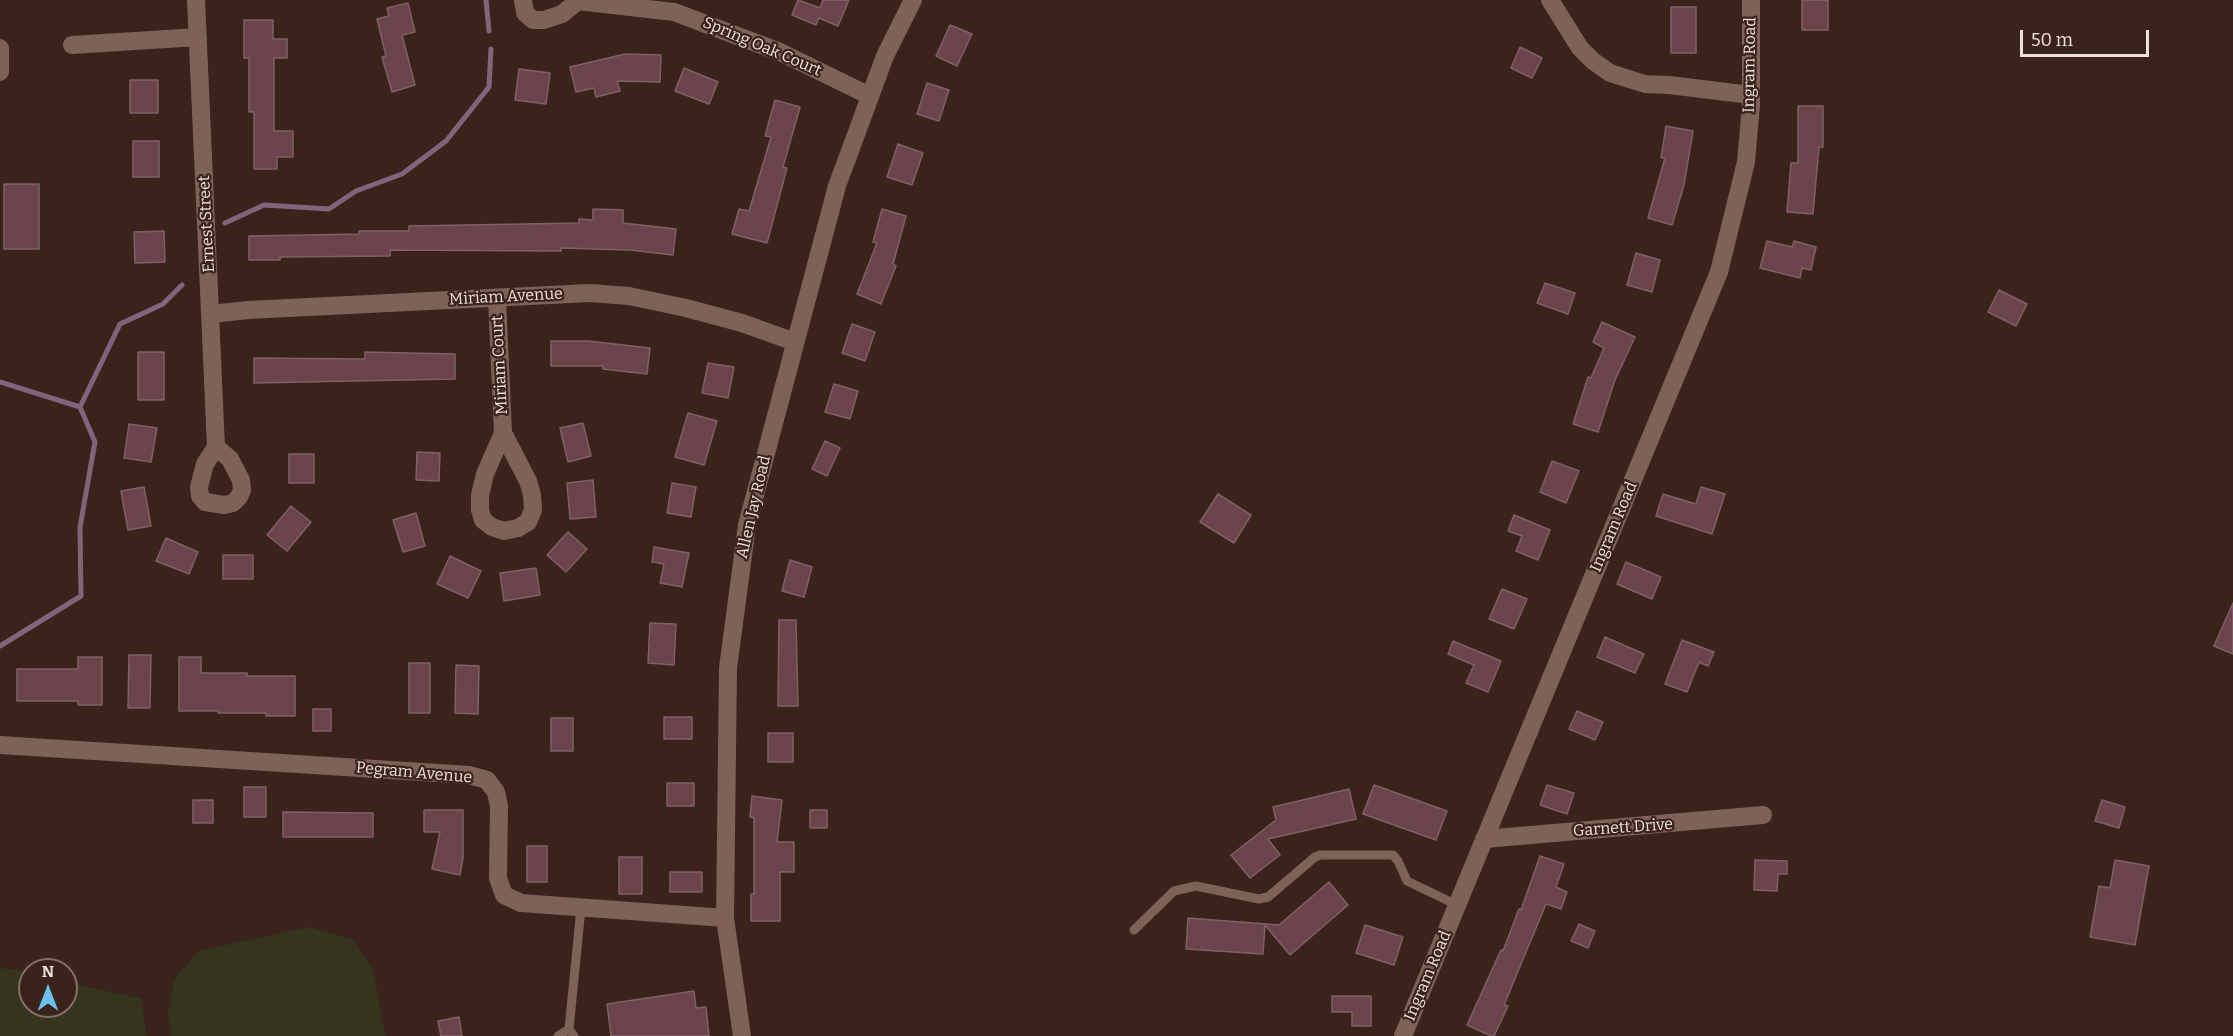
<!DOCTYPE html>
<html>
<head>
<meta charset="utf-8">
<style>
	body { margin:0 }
	#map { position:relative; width:2233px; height:1036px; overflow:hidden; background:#3a231a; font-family:Bitter,serif }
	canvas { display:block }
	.north { position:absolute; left:18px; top:958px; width:60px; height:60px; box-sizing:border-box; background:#3a231a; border:2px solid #836f67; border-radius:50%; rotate:0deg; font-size:16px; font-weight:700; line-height:24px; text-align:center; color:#f1e1db }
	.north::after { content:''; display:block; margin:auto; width:21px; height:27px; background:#6ac3f1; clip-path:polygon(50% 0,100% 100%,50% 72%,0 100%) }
	.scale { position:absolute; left:2020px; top:30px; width:129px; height:27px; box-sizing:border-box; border:3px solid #f1e1db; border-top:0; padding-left:8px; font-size:18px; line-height:21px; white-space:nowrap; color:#f1e1db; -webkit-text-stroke:4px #3a231a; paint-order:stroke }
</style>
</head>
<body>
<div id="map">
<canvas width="2233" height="1036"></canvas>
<div class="north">N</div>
<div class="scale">50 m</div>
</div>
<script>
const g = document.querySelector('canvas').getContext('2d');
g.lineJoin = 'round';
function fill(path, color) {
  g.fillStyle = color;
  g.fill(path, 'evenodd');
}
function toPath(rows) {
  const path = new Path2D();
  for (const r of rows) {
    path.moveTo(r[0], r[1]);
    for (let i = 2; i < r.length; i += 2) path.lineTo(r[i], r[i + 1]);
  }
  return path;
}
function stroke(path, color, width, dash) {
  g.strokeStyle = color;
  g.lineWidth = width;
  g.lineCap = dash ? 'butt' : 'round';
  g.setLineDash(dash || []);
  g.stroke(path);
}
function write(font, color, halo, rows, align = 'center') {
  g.font = font + ' Bitter,serif';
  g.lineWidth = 4.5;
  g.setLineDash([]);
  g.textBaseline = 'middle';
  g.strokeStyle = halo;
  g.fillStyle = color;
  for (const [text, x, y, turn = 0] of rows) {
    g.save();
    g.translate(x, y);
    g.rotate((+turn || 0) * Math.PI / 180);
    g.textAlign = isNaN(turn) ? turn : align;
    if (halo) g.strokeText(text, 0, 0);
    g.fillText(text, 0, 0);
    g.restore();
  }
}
fill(toPath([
	[309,927,352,939,373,968,385,1036,171,1036,168,1013,174,980,198,951],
	[5,968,30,973,30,1006,66,1006,66,982,142,999,146,1036,0,1036,0,970]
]), '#35351e');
stroke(toPath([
	[486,0,489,31],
	[225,223,264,205,329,209,356,191,402,174,446,141,489,87,491,49],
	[0,382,80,407,120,324,163,304,182,285],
	[0,646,81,596,80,527,95,442,80,407]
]), '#83637b', 5);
const building = toPath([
	[798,0,820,8,823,0,849,0,838,26,819,18,816,25,792,15,798,0],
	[1802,0,1828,0,1828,30,1802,30,1802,0],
	[408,3,415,32,402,35,415,85,392,92,382,57,386,56,377,19,389,16,387,8,408,3],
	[1671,7,1696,7,1696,53,1671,53,1671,7],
	[244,20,273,20,273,39,287,39,287,58,274,58,274,131,293,131,293,157,277,157,277,169,254,169,254,112,249,112,249,58,244,58,244,20],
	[950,25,972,34,957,66,936,56,950,25],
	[1520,47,1542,58,1532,78,1511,68,1520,47],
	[625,54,661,55,660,82,617,81,620,91,596,97,594,88,576,92,570,67,625,54],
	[684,68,718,82,709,104,675,91,684,68],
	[519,69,550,73,546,104,515,100,519,69],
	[130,80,158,80,158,113,130,113,130,80],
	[927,83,949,90,939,121,917,114,927,83],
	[775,100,800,107,783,167,787,168,767,243,732,234,739,209,749,211,771,137,765,136,775,100],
	[1798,106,1823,106,1823,147,1819,147,1813,214,1787,212,1791,163,1798,163,1798,106],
	[1666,126,1693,131,1684,185,1672,225,1648,218,1665,158,1661,158,1666,126],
	[133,141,159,141,159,177,133,177,133,141],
	[898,144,923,153,912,185,887,177,898,144],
	[4,184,39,184,39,249,4,249,4,184],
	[593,209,623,210,623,223,676,229,673,255,630,250,561,248,561,251,390,250,390,256,280,257,280,260,249,260,249,236,359,234,359,231,409,231,409,226,579,223,579,219,593,220,593,209],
	[882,209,906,216,893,264,896,266,881,304,857,294,877,243,873,242,882,209],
	[164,231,165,262,135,263,134,232,164,231],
	[1767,241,1792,247,1794,241,1816,247,1811,270,1802,268,1800,278,1760,268,1767,241],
	[1636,253,1660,260,1652,292,1627,285,1636,253],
	[1545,283,1575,293,1568,314,1537,303,1545,283],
	[1999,290,2027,304,2016,326,1988,312,1999,290],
	[1602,322,1635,337,1615,380,1598,432,1573,424,1588,377,1591,378,1604,348,1593,342,1602,322],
	[852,324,875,332,865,361,842,353,852,324],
	[551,341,588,341,650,348,647,374,603,369,603,366,551,366,551,341],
	[138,352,164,352,164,400,138,400,138,352],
	[365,352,455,354,455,379,254,383,254,358,365,359,365,352],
	[708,363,734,367,728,398,702,393,708,363],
	[834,384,858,391,850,419,825,412,834,384],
	[688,413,717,421,704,465,675,457,688,413],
	[583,423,591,456,568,462,560,428,583,423],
	[129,424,157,428,151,462,124,458,129,424],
	[825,441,840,448,827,476,812,469,825,441],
	[417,452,440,453,439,481,416,480,417,452],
	[289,454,314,454,314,483,289,483,289,454],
	[1552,461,1579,471,1566,503,1540,492,1552,461],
	[593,480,596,517,570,519,567,483,593,480],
	[672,483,696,487,691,517,667,513,672,483],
	[144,487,151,526,128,530,121,491,144,487],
	[1701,487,1725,494,1712,534,1656,516,1663,494,1696,504,1701,487],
	[1218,494,1251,515,1234,543,1200,522,1218,494],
	[291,506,311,522,287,551,267,535,291,506],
	[416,513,425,546,403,552,393,520,416,513],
	[1514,515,1550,530,1538,560,1516,551,1522,536,1508,531,1514,515],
	[568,532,587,549,566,572,547,555,568,532],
	[166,538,198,552,189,574,156,561,166,538],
	[654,547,689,553,682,587,660,583,664,564,652,562,654,547],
	[223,555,253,555,253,579,223,579,223,555],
	[450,556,481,571,468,598,437,584,450,556],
	[790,560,812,567,804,597,782,591,790,560],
	[1626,562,1661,577,1652,599,1617,584,1626,562],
	[536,568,540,595,504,601,500,573,536,568],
	[1502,589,1527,599,1514,629,1489,619,1502,589],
	[2233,603,2233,654,2214,646,2233,603],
	[779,620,796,620,798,706,778,706,779,620],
	[650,623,676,624,674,665,648,663,650,623],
	[1605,637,1644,654,1635,673,1597,657,1605,637],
	[1682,640,1714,652,1708,666,1699,662,1687,692,1665,684,1682,640],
	[1453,641,1501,661,1488,692,1466,683,1474,665,1448,654,1453,641],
	[129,655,151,655,150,708,128,708,129,655],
	[78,657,102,657,102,705,78,705,78,701,17,701,17,669,78,669,78,657],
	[179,657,201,657,201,673,247,673,247,676,295,676,295,716,266,716,266,713,218,713,218,711,179,711,179,657],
	[409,663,430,663,430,713,409,713,409,663],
	[456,665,479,666,478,714,455,713,456,665],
	[313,709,331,709,331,731,313,731,313,709],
	[1577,711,1603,722,1595,740,1569,729,1577,711],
	[664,717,692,717,692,739,664,739,664,717],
	[551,718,573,718,573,751,551,751,551,718],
	[768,733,793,733,793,762,768,762,768,733],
	[667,783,694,783,694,806,667,806,667,783],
	[1374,785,1447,811,1436,840,1363,814,1374,785],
	[1547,785,1574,793,1567,814,1540,805,1547,785],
	[244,787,266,787,266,817,244,817,244,787],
	[1349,789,1356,819,1268,839,1280,855,1250,878,1231,855,1276,820,1273,807,1349,789],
	[752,796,782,800,777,842,794,842,794,872,780,872,780,921,751,921,751,894,754,894,754,818,750,817,752,796],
	[193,800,213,800,213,823,193,823,193,800],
	[2102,800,2125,807,2119,828,2095,821,2102,800],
	[424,810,463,810,463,858,460,875,432,869,440,832,424,832,424,810],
	[810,810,827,810,827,828,810,828,810,810],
	[283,812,373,813,373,837,283,837,283,812],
	[527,846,547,846,547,882,527,882,527,846],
	[1540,856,1564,864,1556,887,1567,892,1561,909,1546,904,1504,1005,1508,1006,1494,1036,1491,1036,1467,1025,1501,950,1503,951,1519,909,1521,910,1540,856],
	[619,857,642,857,642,894,619,894,619,857],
	[1755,860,1787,861,1787,874,1778,874,1777,891,1754,890,1755,860],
	[2115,860,2149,866,2135,945,2090,937,2099,886,2110,888,2115,860],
	[670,872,702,872,702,892,670,892,670,872],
	[1329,882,1348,905,1290,955,1265,925,1263,954,1186,949,1188,918,1279,925,1329,882],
	[1579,924,1595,931,1588,948,1571,941,1579,924],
	[1365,925,1403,937,1394,965,1356,953,1365,925],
	[694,991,696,1008,706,1007,709,1036,611,1036,607,1004,694,991],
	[1332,996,1371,996,1371,1026,1352,1026,1352,1012,1332,1012,1332,996],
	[459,1017,462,1036,441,1036,438,1021,459,1017]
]);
fill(building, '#6b444b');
stroke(building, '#7f6165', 1.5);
stroke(toPath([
	[1134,930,1174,891,1196,886,1259,899,1268,897,1315,857,1320,855,1393,855,1398,861,1407,881,1457,905],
	[558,1036,569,1029],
	[574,1036,569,1029,581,908]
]), '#7d6257', 9);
stroke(toPath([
	[196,0,216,447,205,464,199,487,200,496,205,502,224,505,233,503,239,497,242,490,241,480,230,459,216,447],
	[523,0,525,13,533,20,544,20,562,14,578,1,674,12,780,52,870,96],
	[1550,0,1580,48,1593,61,1610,73,1645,84,1669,85,1751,95],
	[72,45,198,37],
	[0,48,0,72],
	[497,298,503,433,485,474,480,495,480,510,483,520,492,527,504,531,518,528,528,522,533,510,532,495,528,481,503,433],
	[211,314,248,310,590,293,629,296,686,308,742,323,795,342],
	[0,745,469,775,487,780,496,792,499,806,498,878,504,895,521,903,725,918],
	[1484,839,1763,815],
	[742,1036,725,918,728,668,747,525,837,186,885,56,913,0],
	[1403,1036,1719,272,1746,162,1751,105,1751,0]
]), '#7d6257', 18);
write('16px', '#f1e1db', '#3a231a', [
	["Spring Oak Court",762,47,23],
	["Ingram Road",1750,65,-89],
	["Ernest Street",207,224,-93],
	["Miriam Avenue",506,297,-3],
	["Miriam Court",500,365,-93],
	["Allen Jay Road",754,507,-77],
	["Ingram Road",1614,527,-67],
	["Pegram Avenue",414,773,5],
	["Garnett Drive",1623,828,-4],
	["Ingram Road",1428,976,-67]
]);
</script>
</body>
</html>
